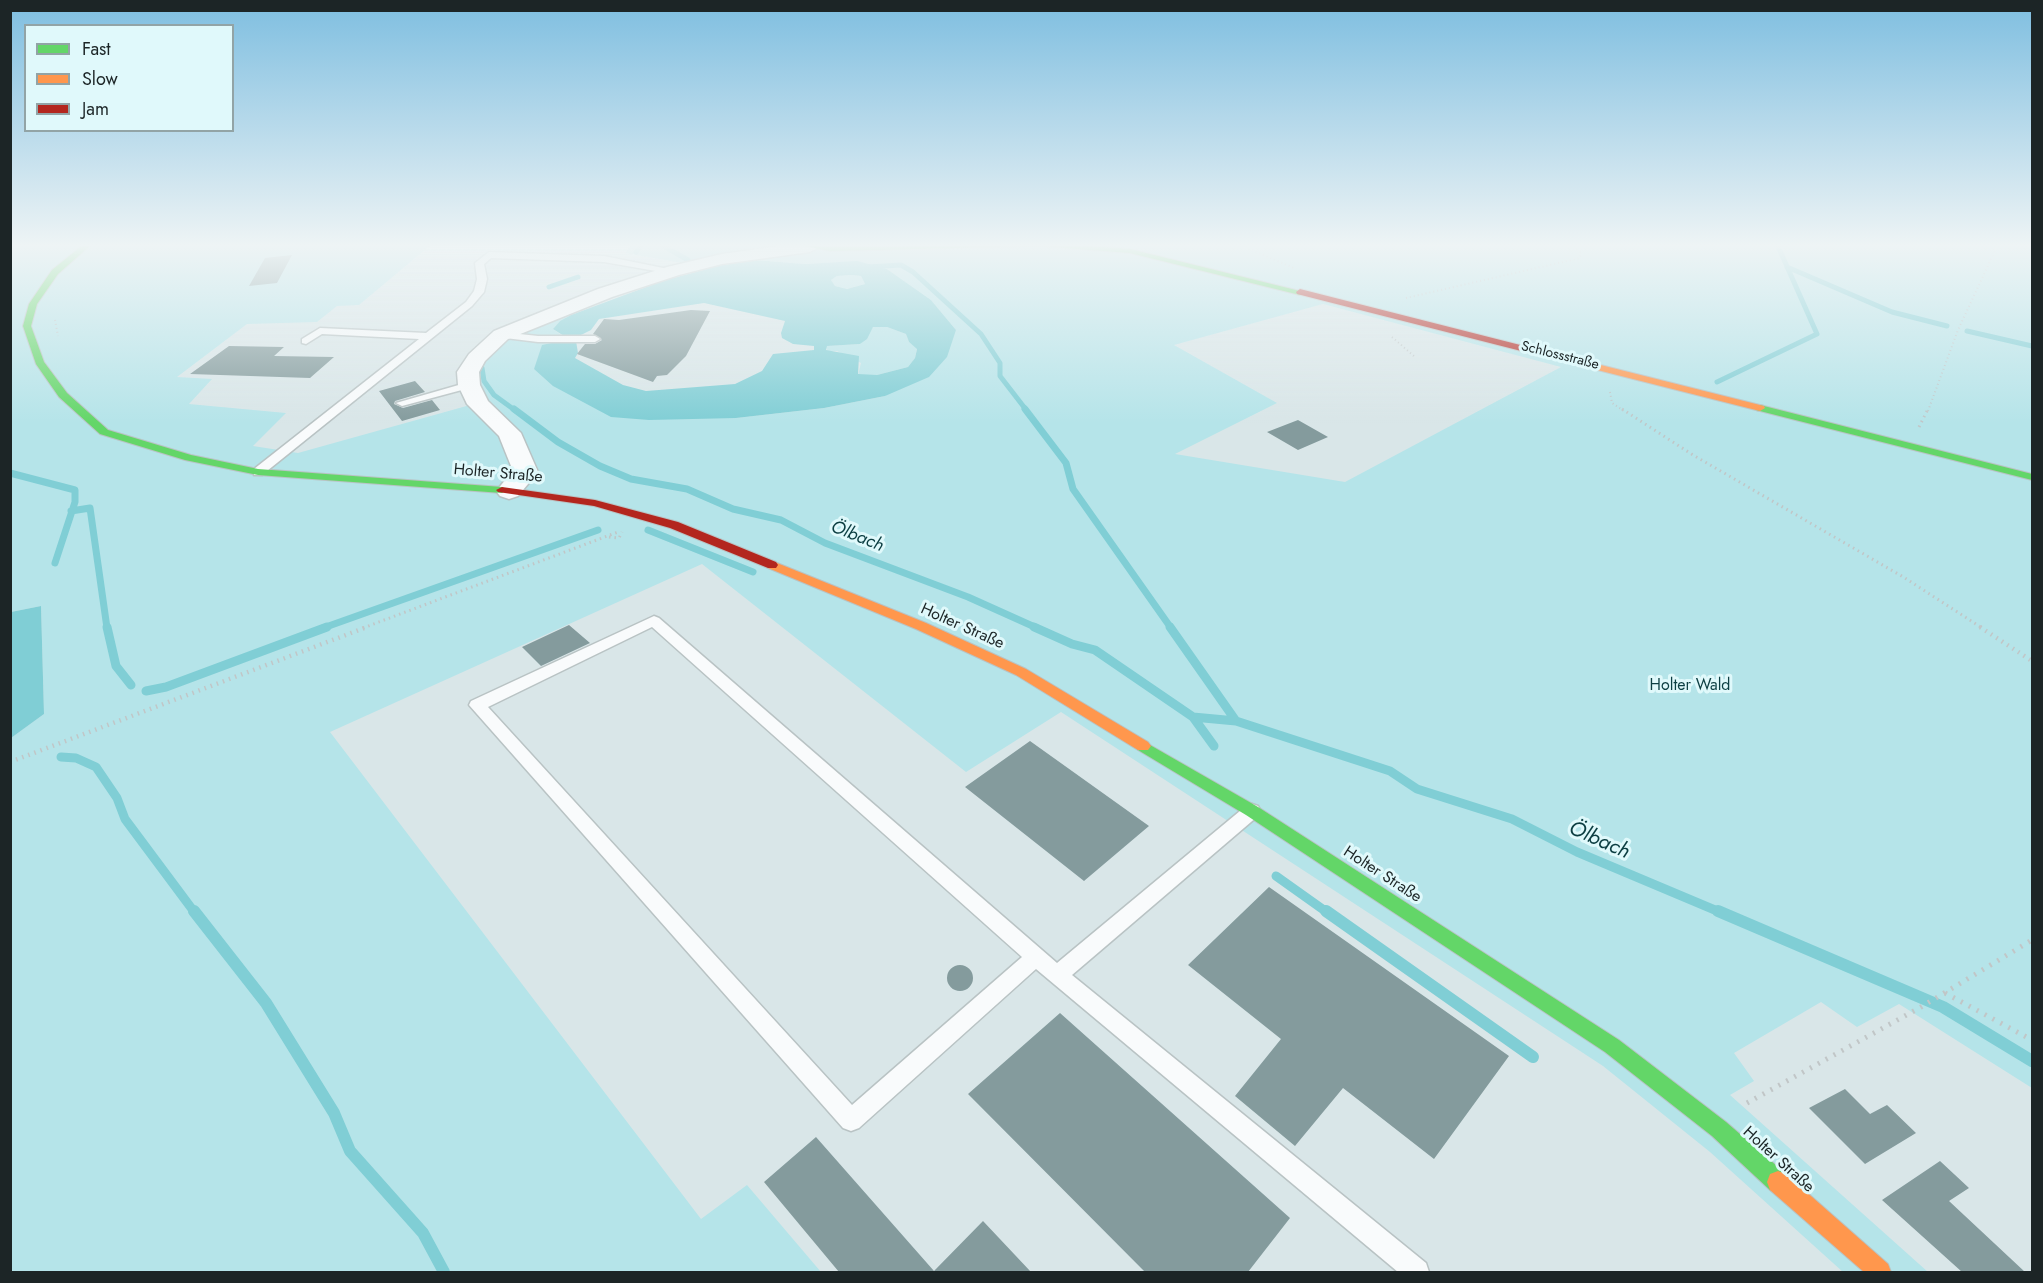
<!DOCTYPE html>
<html>
<head>
<meta charset="utf-8">
<style>
	body { margin:0 }
	#map { position:relative; width:2043px; height:1283px; overflow:hidden; background:#d9e6e8; font-family:Jost,sans-serif }
	canvas { display:block }
	.frame { position:absolute; inset:0; border:12px solid #1c2526; pointer-events:none }
	.legend { position:absolute; left:24px; top:24px; width:210px; height:108px; box-sizing:border-box; background:#e0f9fb; border:2px solid #92a4a6; margin:0; padding:8px 10px; list-style:none; font-size:18px; color:#1c2526 }
	.legend li { display:flex; align-items:center; gap:12px; height:30px }
	.legend b { width:30px; border:2px solid #92a4a6 }
</style>
</head>
<body>
<div id="map">
<canvas width="2043" height="1283"></canvas>
<div class="frame"></div>
<ul class="legend">
<li><b style="height:8px;background:#63d668"></b>Fast</li>
<li><b style="height:8px;background:#ff974d"></b>Slow</li>
<li><b style="height:8px;background:#b3261e"></b>Jam</li>
</ul>
</div>
<script>
const g = document.querySelector('canvas').getContext('2d');
g.lineJoin = 'round';
function fill(path, color) {
  g.fillStyle = color;
  g.fill(path, 'evenodd');
}
function toPath(rows) {
  const path = new Path2D();
  for (const r of rows) {
    if (r.length === 3) {
      path.moveTo(r[0] + r[2], r[1]);
      path.arc(r[0], r[1], r[2], 0, 2 * Math.PI);
      continue;
    }
    path.moveTo(r[0], r[1]);
    for (let i = 2; i < r.length; i += 2) path.lineTo(r[i], r[i + 1]);
  }
  return path;
}
function stroke(path, color, width, dash) {
  g.strokeStyle = color;
  g.lineWidth = width;
  g.lineCap = dash ? 'butt' : 'round';
  g.setLineDash(dash || []);
  g.stroke(path);
}
function write(font, color, halo, rows, align = 'center') {
  g.font = font + ' Jost,sans-serif';
  g.lineWidth = 6;
  g.setLineDash([]);
  g.textBaseline = 'middle';
  g.strokeStyle = halo;
  g.fillStyle = color;
  for (const [text, x, y, turn = 0] of rows) {
    g.save();
    g.translate(x, y);
    g.rotate((+turn || 0) * Math.PI / 180);
    g.textAlign = isNaN(turn) ? turn : align;
    if (halo) g.strokeText(text, 0, 0);
    g.fillText(text, 0, 0);
    g.restore();
  }
}
fill(toPath([
	[11,244,432,244,359,305,337,306,317,322,247,324,177,377,212,379,189,404,286,413,253,446,298,453,488,400,478,383,476,370,497,344,551,318,592,306,560,321,553,329,564,337,534,369,736,418,824,408,885,396,956,330,931,300,887,269,846,262,805,264,756,260,696,272,682,263,625,253,632,244,2032,244,2032,1088,1899,1004,1857,1027,1821,1002,1734,1053,1754,1081,1730,1095,1928,1272,1843,1272,1710,1152,1603,1066,1061,712,966,772,702,564,330,732,701,1219,747,1185,821,1272,11,1272,11,738,44,714,41,606,11,612],
	[1323,304,1561,367,1345,482,1175,454,1277,403,1174,345],
	[852,275,861,276,865,284,847,289,835,286,830,280,837,276],
	[873,327,887,327,906,334,909,342,917,348,915,358,908,367,877,375,858,375,861,363,837,351,827,351,826,346,860,344]
]), '#b5e4e9');
fill(toPath([
	[756,260,805,264,857,261,887,269,931,300,956,330,947,357,929,377,885,396,824,408,736,418,649,420,611,417,553,386,534,369,542,345,561,341,564,336,553,329,560,321,571,315,665,280,722,265],
	[852,275,861,276,865,284,847,289,835,286,831,280,837,276],
	[704,303,785,321,781,333,782,338,793,344,814,346,814,350,773,354,762,371,735,384,646,391,623,385,575,358,578,353,576,341,579,336,591,330,599,319],
	[873,327,887,327,906,334,909,342,917,349,915,358,908,367,877,375,858,374,859,356,826,350,827,346,860,344,867,339],
	[41,606,44,714,11,738,11,612]
]), '#80ced5');
stroke(toPath([
	[660,244,688,260],
	[636,252,642,244],
	[868,267,901,265,913,272,981,334,1000,363,1000,376,1027,411],
	[1787,267,1892,312,1947,326],
	[549,287,578,277],
	[1967,331,2032,346],
	[482,368,484,381,494,395,516,411],
	[1717,382,1817,334,1777,244]
]), '#80ced5', 5);
stroke(toPath([
	[514,409,558,442,600,466,631,479,687,489,733,509,781,520,825,543,968,597,1037,628],
	[1025,409,1066,463,1073,489,1171,628],
	[10,473,75,490,75,502,55,563],
	[71,511,90,508,107,628],
	[648,530,753,572],
	[323,628,598,530]
]), '#80ced5', 7);
stroke(toPath([
	[107,627,116,666,131,685],
	[1034,627,1072,644,1095,650,1193,717,1236,721],
	[1170,627,1236,721,1390,771,1417,789,1512,819,1577,852,1722,913],
	[146,691,166,687,327,627],
	[1193,717,1214,746],
	[61,757,76,758,96,767,117,798,125,819,195,913],
	[1276,876,1328,913]
]), '#80ced5', 9);
stroke(toPath([
	[194,911,266,1003,334,1113,350,1151,423,1233,444,1272],
	[1326,911,1533,1057],
	[1718,911,1943,1007,2032,1061]
]), '#80ced5', 12);
fill(toPath([
	[292,255,277,283,249,286,265,258],
	[691,310,710,311,686,356,667,375,657,376,653,382,577,354,585,344,595,344,602,340,593,334,604,319,619,320],
	[229,346,284,347,274,356,334,357,310,378,190,374],
	[415,381,425,392,395,401,394,404,403,408,432,400,440,410,402,421,379,391],
	[1298,420,1328,437,1298,450,1267,432],
	[569,625,590,643,541,666,522,647],
	[1030,741,1149,826,1084,881,965,787],
	[1269,887,1509,1056,1434,1159,1343,1088,1295,1146,1235,1096,1281,1039,1188,965],
	[960,978,13],
	[1060,1013,1290,1218,1248,1272,1145,1272,968,1094],
	[1845,1089,1870,1114,1887,1105,1916,1133,1865,1164,1809,1108],
	[816,1137,934,1271,983,1221,1031,1272,839,1272,764,1182],
	[1940,1161,1969,1188,1949,1201,2025,1272,1962,1272,1882,1200]
]), '#849b9d');
const lane = toPath([
	[489,252,604,256,678,271,673,274,604,262,491,258,484,264,487,279,484,292,472,306,262,475,254,475,254,469,419,339,322,334,306,344,302,343,302,339,320,328,426,333,466,302,474,291,477,279,475,263,489,252],
	[501,332,538,336,595,336,600,339,595,342,538,342,497,337,496,335,501,332],
	[469,382,474,385,473,387,402,406,396,403,469,382],
	[654,616,659,618,1057,963,1246,806,1252,804,1258,806,1261,811,1258,816,1072,975,1426,1263,1429,1272,1398,1272,1036,969,859,1128,851,1131,843,1128,469,705,471,701,654,616],
	[652,627,1022,957,852,1105,488,707,652,627]
]);
const street = toPath([
	[795,244,816,244,819,247,810,252,722,264,679,275,612,297,508,339,485,361,479,372,480,385,488,401,521,433,538,472,518,496,509,499,500,496,496,491,513,471,499,436,467,404,458,385,457,372,469,354,494,331,598,289,667,267,722,254,795,244]
]);
const fast = toPath([
	[84,244,92,244,58,274,37,304,31,326,44,362,67,393,108,430,191,455,258,469,502,487,508,490,502,493,258,475,185,460,100,434,59,397,36,364,23,326,29,304,52,270,84,244],
	[794,244,830,247,1067,244,1130,249,1304,292,1300,295,1130,253,1039,246,830,251,794,244],
	[1760,405,2032,474,2032,480,1756,410,1755,408,1760,405],
	[1143,741,1258,807,1619,1040,1726,1122,1786,1174,1789,1182,1786,1190,1778,1193,1770,1190,1712,1136,1605,1052,1246,815,1138,750,1135,746,1138,742,1143,741]
]);
const slow = toPath([
	[1533,348,1764,406,1765,408,1760,411,1530,353,1528,351,1533,348],
	[772,561,926,623,1026,669,1148,742,1151,746,1148,750,1138,750,1016,675,916,629,768,568,766,565,768,562,772,561],
	[1778,1171,1786,1174,1888,1264,1891,1272,1864,1272,1770,1190,1767,1182,1770,1174,1778,1171]
]);
const jam = toPath([
	[1300,289,1536,349,1538,351,1533,354,1297,294,1296,292,1300,289],
	[502,487,595,500,678,522,776,562,778,565,776,568,768,568,670,528,594,506,498,492,496,490,502,487]
]);
stroke(lane, '#b9c3c4', 3);
stroke(street, '#b9c3c4', 3);
stroke(fast, '#b9c3c4', 2);
stroke(slow, '#b9c3c4', 2);
stroke(jam, '#b9c3c4', 2);
stroke(toPath([
	[1237,244,1294,268],
	[1406,298,1580,258,1581,254,1573,244],
	[55,320,58,336],
	[1392,337,1415,357],
	[1610,392,1612,403,1624,411],
	[1928,411,1958,330,1998,244]
]), '#c1c6c7', 2, [1, 3]);
stroke(toPath([
	[1622,409,1693,455,1905,578,1982,628],
	[1919,427,1928,409],
	[609,537,619,538,622,532],
	[363,628,618,532]
]), '#c1c6c7', 3, [1.5, 4]);
stroke(toPath([
	[1980,627,2032,661],
	[10,762,367,627]
]), '#c1c6c7', 4.5, [1.5, 5]);
stroke(toPath([
	[1945,993,2032,1040],
	[1747,1103,1921,1007,2032,940]
]), '#c1c6c7', 5, [2, 7]);
fill(lane, '#f9fbfc');
fill(street, '#f9fbfc');
fill(fast, '#63d668');
fill(slow, '#ff974d');
fill(jam, '#b3261e');
const sky = g.createLinearGradient(0, 0, 0, 423);
sky.addColorStop(0, '#7ebee0');
sky.addColorStop(0.58, '#eef4f5');
sky.addColorStop(1, '#eef4f500');
g.fillStyle = sky;
g.fillRect(0, 0, 2043, 423);
write('14px', '#1c2526', '#e0f9fb', [
	["Schlossstraße",1560,356,14]
]);
write('16px', '#1c2526', '#e0f9fb', [
	["Holter Straße",498,474,5],
	["Holter Straße",962,627,24],
	["Holter Straße",1382,875,33],
	["Holter Straße",1778,1160,42]
]);
write('16px', '#0d3f43', '#e0f9fb', [
	["Holter Wald",1690,686]
]);
write('italic 18px', '#0c3e42', '#e0f9fb', [
	["Ölbach",857,537,22]
]);
write('italic 21px', '#0c3e42', '#e0f9fb', [
	["Ölbach",1599,841,24]
]);
</script>
</body>
</html>
